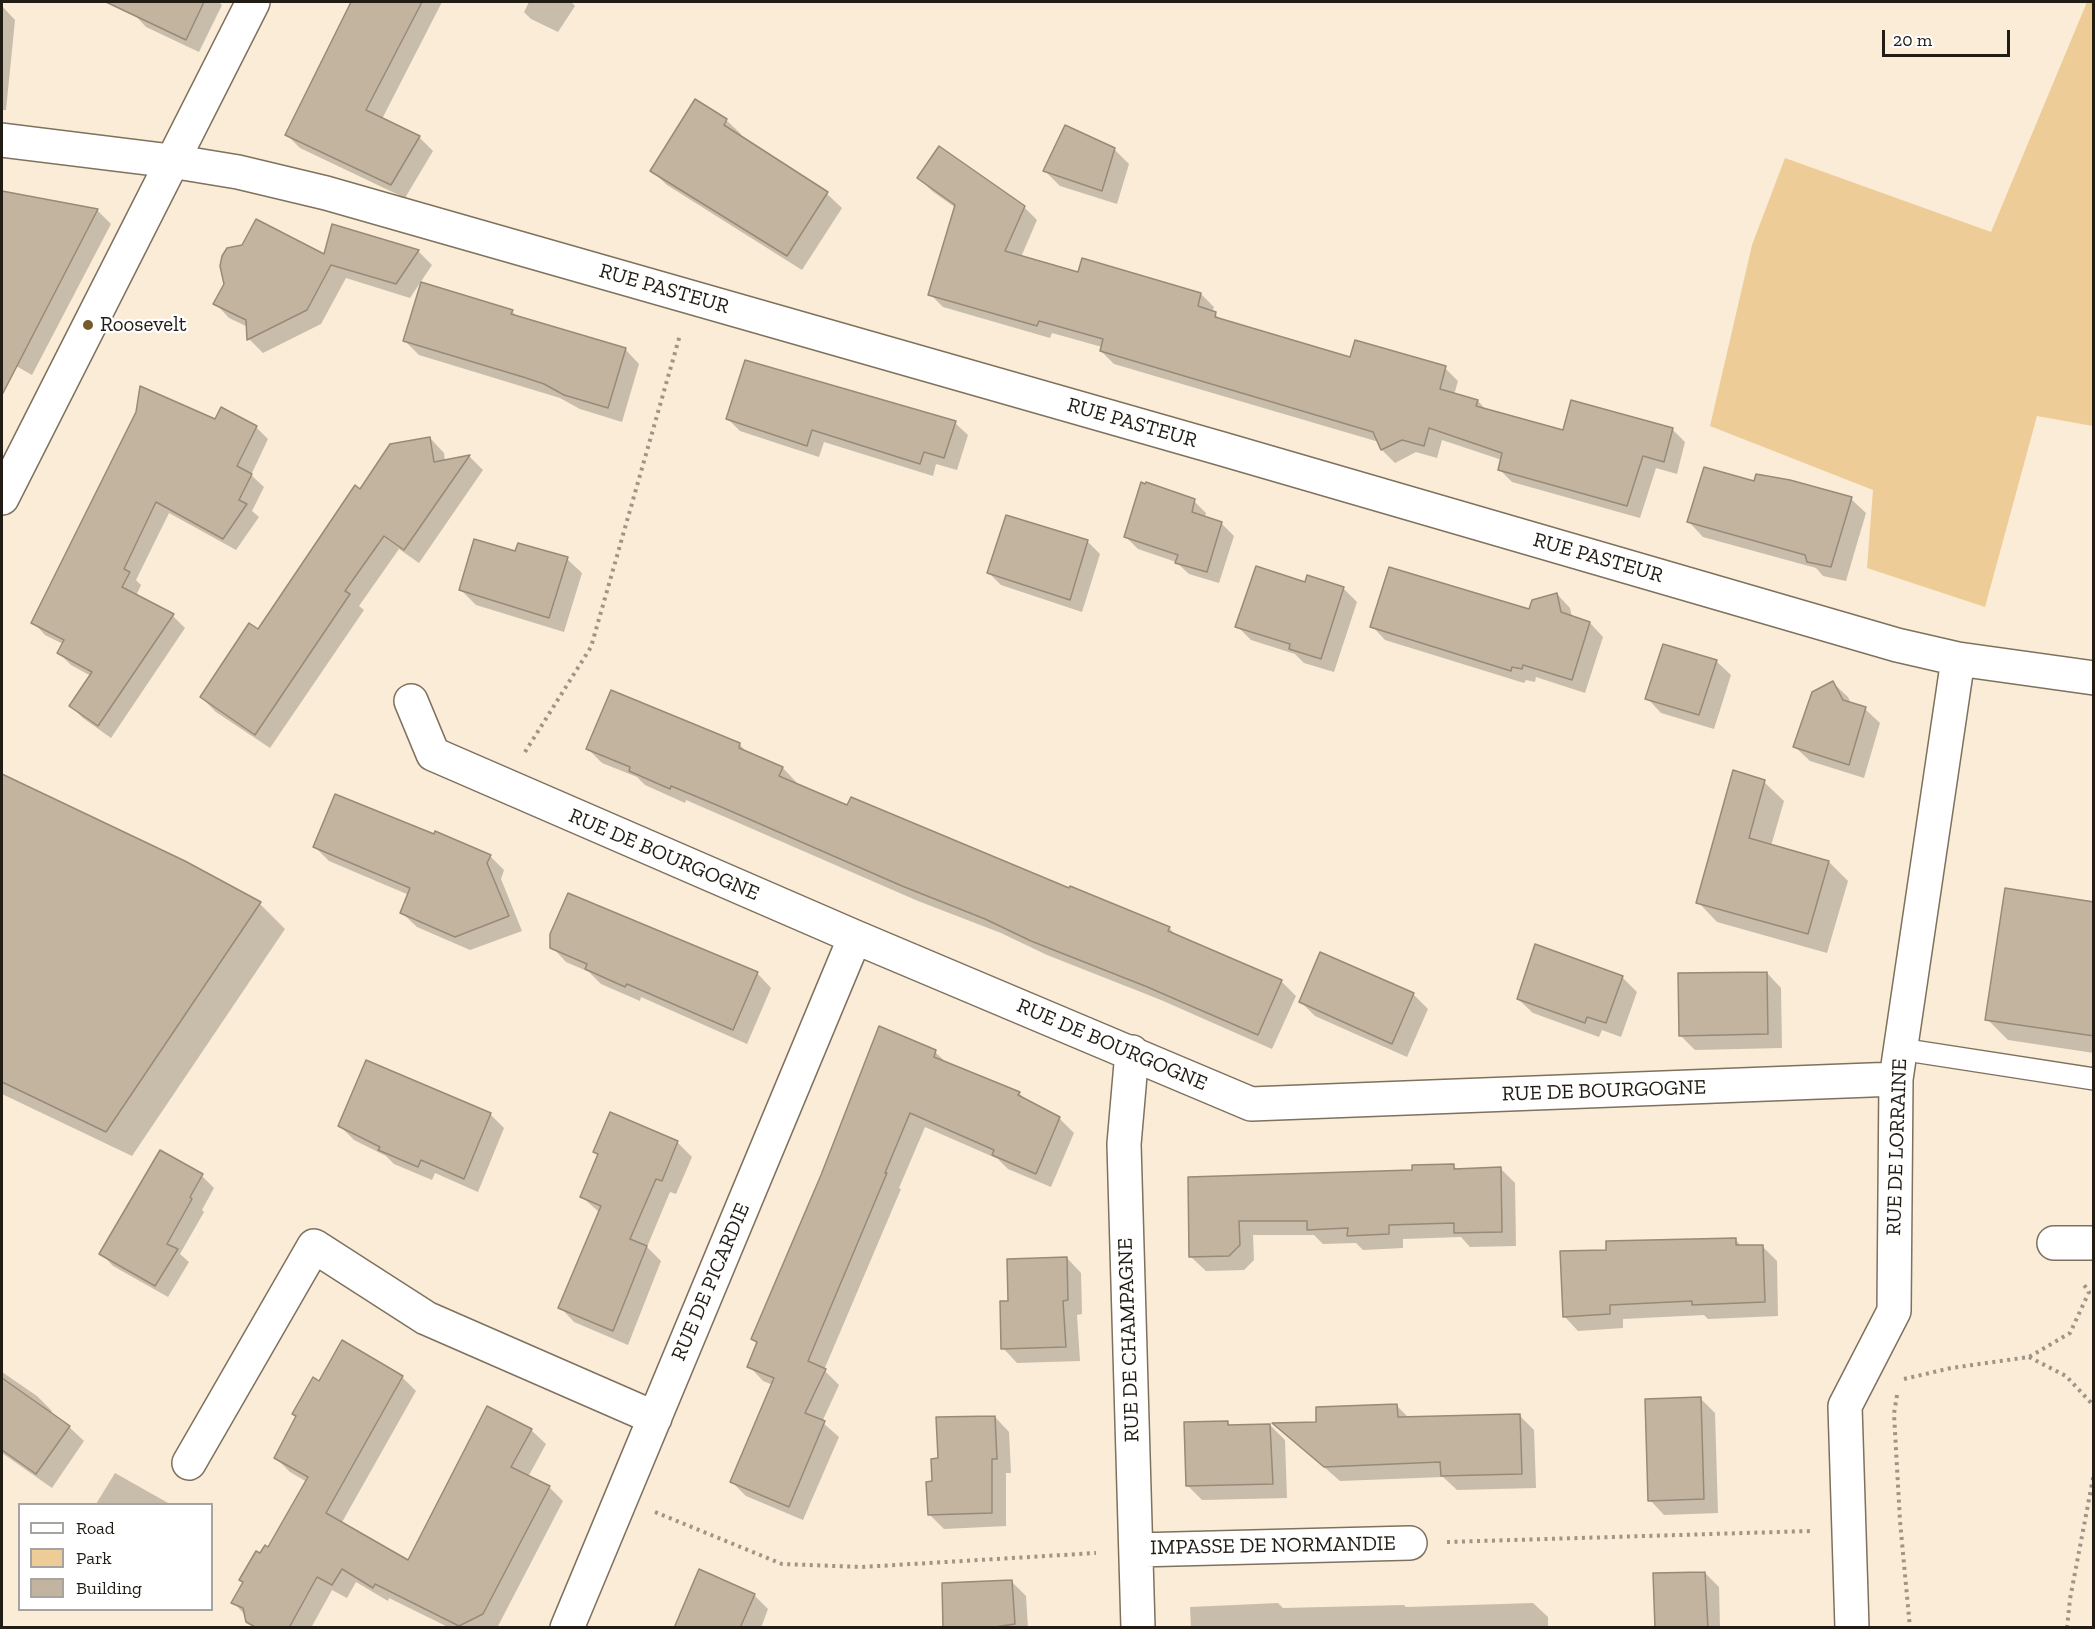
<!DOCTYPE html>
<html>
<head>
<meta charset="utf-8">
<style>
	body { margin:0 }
	#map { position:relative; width:2095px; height:1629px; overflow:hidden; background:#faecd6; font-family:"Zilla Slab",serif }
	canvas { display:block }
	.frame { position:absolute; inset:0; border:3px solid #211c14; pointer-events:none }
	.legend { position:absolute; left:18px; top:1503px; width:195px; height:108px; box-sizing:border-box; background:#fff; border:2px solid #a6a4a1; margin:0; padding:8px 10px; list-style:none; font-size:18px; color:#211c14 }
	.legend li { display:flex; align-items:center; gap:12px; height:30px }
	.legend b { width:30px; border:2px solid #a6a4a1 }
	.scale { position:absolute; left:1882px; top:30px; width:128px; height:27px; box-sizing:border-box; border:3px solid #211c14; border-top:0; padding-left:8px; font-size:18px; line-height:21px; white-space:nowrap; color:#211c14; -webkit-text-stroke:4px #fff; paint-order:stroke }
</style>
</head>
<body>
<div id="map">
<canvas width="2095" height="1629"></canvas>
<div class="frame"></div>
<ul class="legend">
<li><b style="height:8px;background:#fff"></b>Road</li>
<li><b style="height:16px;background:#eecc98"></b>Park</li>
<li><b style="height:16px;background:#c2b49f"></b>Building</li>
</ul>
<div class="scale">20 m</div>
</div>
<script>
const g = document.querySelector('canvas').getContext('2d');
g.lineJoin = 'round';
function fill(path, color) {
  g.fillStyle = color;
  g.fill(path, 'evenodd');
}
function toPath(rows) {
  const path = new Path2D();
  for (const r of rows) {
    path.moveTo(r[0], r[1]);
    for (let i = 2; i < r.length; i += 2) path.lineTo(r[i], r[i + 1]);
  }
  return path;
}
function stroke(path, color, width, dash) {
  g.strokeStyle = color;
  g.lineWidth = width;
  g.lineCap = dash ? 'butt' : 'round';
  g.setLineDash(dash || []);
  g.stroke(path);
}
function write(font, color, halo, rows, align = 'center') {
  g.font = font + ' "Zilla Slab",serif';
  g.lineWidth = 4.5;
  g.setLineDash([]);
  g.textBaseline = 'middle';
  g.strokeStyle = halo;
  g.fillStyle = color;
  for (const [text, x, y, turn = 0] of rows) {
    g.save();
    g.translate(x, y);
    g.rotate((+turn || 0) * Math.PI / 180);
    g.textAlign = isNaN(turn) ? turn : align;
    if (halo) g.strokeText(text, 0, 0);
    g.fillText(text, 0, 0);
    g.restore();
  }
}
fill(toPath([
	[2087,2,2094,2,2093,426,2037,416,1985,607,1867,568,1873,490,1710,426,1752,245,1785,158,1991,232]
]), '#eecc98');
fill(toPath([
	[139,2,219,2,222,5,199,52,146,27,133,13],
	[354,2,442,2,382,119,419,137,433,151,405,198,300,148,286,134],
	[529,2,571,2,575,6,558,32,531,19,524,12],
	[2,6,15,20,6,110,2,110],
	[726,120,741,134,740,137,827,194,842,208,802,270,667,185,652,171],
	[1114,149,1129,164,1117,204,1060,186,1045,171],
	[919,178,1024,207,1037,220,1021,257,1079,274,1201,294,1214,307,1212,312,1224,322,1350,359,1445,368,1458,381,1454,395,1478,401,1487,411,1564,432,1672,429,1685,442,1677,474,1656,468,1640,518,1512,482,1499,469,1502,460,1442,440,1437,458,1416,452,1395,463,1382,450,1379,442,1114,364,1101,351,1102,347,1052,333,1050,338,943,307,930,294,956,208,932,191],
	[2,193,97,210,111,224,32,375,2,358],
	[243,246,325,256,418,251,432,265,410,298,346,278,321,324,263,353,249,339,248,327,229,318,215,303],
	[512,311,518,318,625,349,639,364,622,422,580,409,560,398,419,355,404,340],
	[728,419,955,423,968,435,957,470,936,464,933,476,824,442,819,457,740,431],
	[215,421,256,427,268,439,251,475,264,487,252,511,259,517,236,550,169,513,136,580,141,585,136,596,173,616,185,628,111,738,83,718,71,706,91,676,71,665,59,653,63,644,45,635,33,622],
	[430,438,444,453,445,461,469,456,483,470,419,563,399,549,359,606,364,610,270,748,216,712,201,697,259,631,360,491],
	[1755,483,1851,499,1866,513,1846,581,1823,576,1816,568,1703,537,1689,522],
	[1194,501,1206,513,1205,518,1222,524,1234,536,1219,583,1189,574,1176,562,1138,549,1126,537],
	[1007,517,1088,542,1100,554,1082,612,1001,585,989,573],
	[516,552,567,559,582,573,564,632,476,605,461,590],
	[1306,584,1343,588,1357,602,1334,672,1304,663,1295,654,1251,640,1237,626],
	[1557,594,1570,608,1572,617,1590,623,1603,637,1585,693,1536,677,1535,682,1526,680,1524,683,1385,640,1372,626,1530,611],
	[1716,661,1731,675,1714,729,1661,713,1647,698],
	[1833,683,1848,697,1851,704,1865,709,1880,723,1864,778,1810,761,1795,747],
	[740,745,749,754,783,768,797,783,796,785,848,807,1169,928,1178,937,1282,982,1296,996,1272,1049,1161,1000,1047,955,1001,933,918,901,686,800,685,803,645,785,637,777,602,763,588,749],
	[2,776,185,863,260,904,285,929,132,1156,2,1094,2,885,17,853,2,845],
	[1764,782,1784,801,1771,846,1829,862,1848,881,1827,953,1717,922,1698,902],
	[315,847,490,856,504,870,501,879,522,931,470,950,417,927,402,913,409,895,329,861],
	[2094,903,2094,1053,2008,1040,1987,1019],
	[552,947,757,973,771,988,747,1044,641,997,640,1001,601,984,589,972,566,962],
	[1767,973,1781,988,1782,1048,1695,1050,1681,1036],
	[1622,977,1637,992,1621,1037,1602,1030,1599,1037,1533,1013,1518,999],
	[1413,994,1428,1009,1407,1057,1315,1016,1300,1001],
	[935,1052,948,1064,1019,1093,1028,1102,1059,1118,1074,1133,1051,1187,1008,1169,998,1159,925,1127,899,1188,901,1189,824,1370,839,1385,822,1422,839,1437,803,1520,746,1496,732,1482,773,1385,763,1381,749,1366,758,1344,753,1339],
	[490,1114,504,1128,478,1192,435,1173,432,1180,394,1164,386,1156,354,1140,340,1126],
	[677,1142,692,1157,676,1194,670,1192,647,1247,661,1261,628,1345,574,1322,560,1307,600,1213,582,1197,599,1156,595,1152],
	[1453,1166,1458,1170,1500,1168,1515,1183,1516,1246,1470,1247,1461,1237,1403,1239,1403,1248,1363,1250,1356,1243,1323,1244,1314,1235,1253,1235,1254,1260,1244,1270,1206,1271,1191,1257,1190,1178,1413,1171],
	[202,1176,214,1188,202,1210,204,1212,180,1254,189,1262,168,1297,113,1266,101,1253],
	[1735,1239,1742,1247,1762,1246,1777,1261,1778,1316,1708,1319,1704,1315,1623,1319,1623,1328,1578,1331,1564,1316,1608,1251],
	[1067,1258,1081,1273,1082,1314,1077,1315,1080,1361,1017,1363,1003,1348,1010,1302],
	[2,1372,37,1396,52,1411,50,1413,69,1427,84,1441,52,1488,2,1453],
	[402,1377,416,1391,341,1524,408,1562,488,1408,531,1430,546,1444,528,1477,549,1487,563,1501,497,1628,450,1628,389,1598,388,1601,356,1582,347,1598,332,1590,311,1628,254,1628,248,1621,246,1616,233,1602,269,1549,307,1482,290,1472,276,1458,297,1417,294,1414,319,1383],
	[1700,1398,1715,1413,1718,1513,1664,1515,1650,1500],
	[1396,1405,1409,1418,1519,1415,1534,1430,1536,1488,1457,1490,1443,1477,1340,1481,1276,1425,1318,1424],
	[995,1417,1009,1432,1011,1473,1006,1473,1006,1526,944,1529,929,1514,939,1460],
	[1227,1422,1231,1426,1270,1425,1285,1440,1287,1498,1202,1500,1188,1486],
	[115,1473,170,1504,96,1504],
	[1705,1573,1719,1587,1720,1628,1656,1628],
	[1011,1581,1026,1596,1028,1628,944,1628],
	[689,1593,754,1595,768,1609,761,1628,675,1628],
	[1278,1603,1283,1608,1404,1605,1406,1607,1533,1603,1548,1617,1548,1628,1191,1628,1190,1607]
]), '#0003');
const building = toPath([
	[106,2,204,2,186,40,106,2],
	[351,2,422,2,366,110,420,136,391,185,285,135,351,2],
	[695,99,727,119,724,125,828,192,787,256,650,171,695,99],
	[1065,125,1115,148,1102,191,1043,171,1065,125],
	[939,146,1025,206,1005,251,1078,272,1082,258,1201,293,1198,306,1216,312,1215,317,1350,357,1355,340,1446,366,1440,389,1478,400,1476,406,1563,430,1571,400,1673,428,1664,462,1643,456,1627,506,1498,470,1502,453,1429,428,1424,446,1402,440,1381,450,1373,432,1100,351,1103,339,1039,321,1037,326,928,295,955,205,917,178,939,146],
	[2,191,98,209,2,395,2,191],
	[256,219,324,254,332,224,419,250,396,284,331,265,307,310,247,340,246,320,213,304,224,284,220,266,222,256,227,248,242,245,256,219],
	[421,282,513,310,511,314,626,348,608,408,564,395,544,384,523,377,403,341,421,282],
	[745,360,956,421,944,458,924,452,920,464,812,430,807,446,726,419,745,360],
	[140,386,215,419,221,407,257,426,237,466,252,474,239,500,247,504,223,539,156,502,124,569,130,572,122,587,174,614,98,726,69,706,92,672,57,653,64,640,31,623,136,412,140,386],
	[430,437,434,462,470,455,404,550,384,536,345,591,350,594,255,735,200,697,249,623,258,629,355,485,360,489,390,444,430,437],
	[1704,467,1754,481,1756,474,1790,480,1852,497,1831,567,1807,562,1805,555,1687,522,1704,467],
	[1141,482,1145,484,1146,482,1195,499,1192,512,1222,522,1207,572,1175,563,1178,555,1124,537,1141,482],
	[1006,515,1088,540,1070,600,987,573,1006,515],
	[474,539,515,551,518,543,568,557,549,618,459,590,474,539],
	[1256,566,1305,582,1307,575,1344,587,1321,659,1289,649,1290,644,1235,627,1256,566],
	[1389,567,1529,609,1532,600,1557,593,1561,612,1590,622,1572,680,1523,665,1522,669,1512,667,1511,671,1370,627,1389,567],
	[1663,644,1717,660,1699,715,1645,699,1663,644],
	[1833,681,1843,700,1866,707,1849,765,1793,747,1812,692,1833,681],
	[611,690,740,743,739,748,783,767,779,776,847,805,851,797,1069,888,1070,886,1170,927,1168,931,1282,980,1258,1035,1145,986,1031,941,985,919,902,886,719,806,671,786,670,789,629,771,630,767,586,749,611,690],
	[1733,770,1765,780,1749,838,1829,861,1808,934,1696,903,1733,770],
	[2,774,185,861,261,902,106,1132,2,1082,2,774],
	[335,794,434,834,435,831,491,855,487,863,509,916,455,937,400,913,410,888,313,847,335,794],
	[2005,888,2094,902,2094,1036,1985,1020,2005,888],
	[568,893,758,972,733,1030,627,984,625,987,585,969,587,964,550,948,550,934,568,893],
	[1535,944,1623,976,1606,1023,1587,1017,1585,1023,1517,999,1535,944],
	[1320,952,1414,993,1392,1044,1299,1002,1320,952],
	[1767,972,1768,1034,1679,1036,1678,973,1767,972],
	[879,1026,936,1050,934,1057,1020,1092,1018,1095,1060,1117,1036,1174,992,1155,994,1150,910,1113,885,1173,887,1173,808,1361,826,1369,805,1413,825,1421,789,1507,730,1482,774,1378,747,1367,757,1342,751,1339,821,1175,879,1026],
	[366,1060,491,1113,464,1179,421,1160,418,1167,378,1150,380,1147,338,1126,366,1060],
	[610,1112,678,1141,662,1181,656,1179,630,1239,647,1246,613,1331,558,1308,601,1206,580,1197,598,1154,593,1152,610,1112],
	[160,1150,203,1174,190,1197,192,1199,167,1244,178,1249,155,1286,99,1254,160,1150],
	[1454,1164,1454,1169,1501,1167,1502,1232,1454,1233,1454,1223,1389,1225,1389,1234,1347,1236,1348,1228,1307,1230,1307,1221,1239,1221,1240,1245,1229,1256,1189,1257,1188,1177,1412,1170,1412,1165,1454,1164],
	[1736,1238,1736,1245,1763,1245,1765,1302,1692,1305,1692,1301,1610,1305,1610,1314,1563,1317,1560,1251,1606,1250,1606,1241,1736,1238],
	[1067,1257,1068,1300,1063,1301,1066,1347,1001,1349,1000,1301,1008,1301,1007,1259,1067,1257],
	[342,1340,403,1376,326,1513,408,1560,487,1406,532,1429,511,1467,550,1486,483,1614,459,1626,375,1584,373,1588,342,1569,332,1585,317,1577,289,1628,257,1628,246,1622,243,1608,231,1603,243,1582,239,1580,256,1551,260,1553,265,1545,268,1547,308,1477,274,1458,296,1416,292,1414,313,1377,319,1381,342,1340],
	[2,1378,70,1426,36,1474,2,1450,2,1378],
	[1701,1397,1704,1499,1648,1501,1645,1399,1701,1397],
	[1397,1404,1398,1417,1520,1414,1522,1474,1441,1476,1440,1462,1324,1467,1272,1423,1316,1422,1316,1407,1397,1404],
	[995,1416,997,1459,992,1459,992,1513,928,1515,926,1482,932,1481,931,1459,938,1458,936,1417,995,1416],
	[1228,1421,1228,1425,1270,1424,1273,1484,1186,1486,1184,1422,1228,1421],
	[699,1569,755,1594,740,1628,674,1628,699,1569],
	[1705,1572,1708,1628,1655,1628,1653,1573,1705,1572],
	[1012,1580,1015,1624,988,1628,943,1628,942,1583,1012,1580]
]);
fill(building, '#c2b49f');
stroke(building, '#988a77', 1.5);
const service = toPath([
	[1900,1049,2094,1079]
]);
const minor = toPath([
	[171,161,238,172,326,193,1219,448,1897,645,1958,659,2094,678],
	[411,701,433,754,855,937,1251,1104,1896,1079],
	[1132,1052,1124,1144,1138,1628],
	[2054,1243,2094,1243],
	[189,1463,314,1246,426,1318,655,1418],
	[1136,1550,1410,1543],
	[567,1628,855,937],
	[1852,1628,1845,1406,1894,1311,1896,1079,1958,659]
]);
const tertiary = toPath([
	[2,140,171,161]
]);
const primary = toPath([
	[2,498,253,2]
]);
stroke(service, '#7e715e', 24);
stroke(minor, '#7e715e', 36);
stroke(tertiary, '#7e715e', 36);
stroke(primary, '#7e715e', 36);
stroke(toPath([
	[525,752,591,647,680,335],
	[2029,1357,2066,1376,2094,1406],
	[1904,1379,1951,1368,2029,1357,2070,1333,2089,1292,2082,1282],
	[1897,1395,1894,1414,1900,1521,1910,1628],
	[655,1512,782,1564,862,1567,1096,1553],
	[1447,1542,1811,1531],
	[2067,1628,2070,1599,2094,1473]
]), '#9f9585', 4, [3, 4.5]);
stroke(service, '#fff', 21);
stroke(minor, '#fff', 33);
stroke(tertiary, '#fff', 33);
stroke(primary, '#fff', 33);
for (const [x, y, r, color] of [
	[88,325,6,"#755a2c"]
]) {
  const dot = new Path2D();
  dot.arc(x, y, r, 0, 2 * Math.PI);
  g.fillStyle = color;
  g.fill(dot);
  stroke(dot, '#fff', 2);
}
write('21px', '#211c14', '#fff', [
	["RUE PASTEUR",664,289,16],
	["RUE PASTEUR",1132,423,16],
	["RUE PASTEUR",1598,558,16],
	["RUE DE BOURGOGNE",664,855,23],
	["RUE DE BOURGOGNE",1112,1045,23],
	["RUE DE BOURGOGNE",1604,1091,-2],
	["RUE DE LORRAINE",1897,1147,-88],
	["RUE DE PICARDIE",711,1282,-67],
	["RUE DE CHAMPAGNE",1129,1340,-92],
	["IMPASSE DE NORMANDIE",1273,1546,-1]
]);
write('21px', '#211c14', '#fff', [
	["Roosevelt",100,325]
], 'left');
</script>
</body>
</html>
